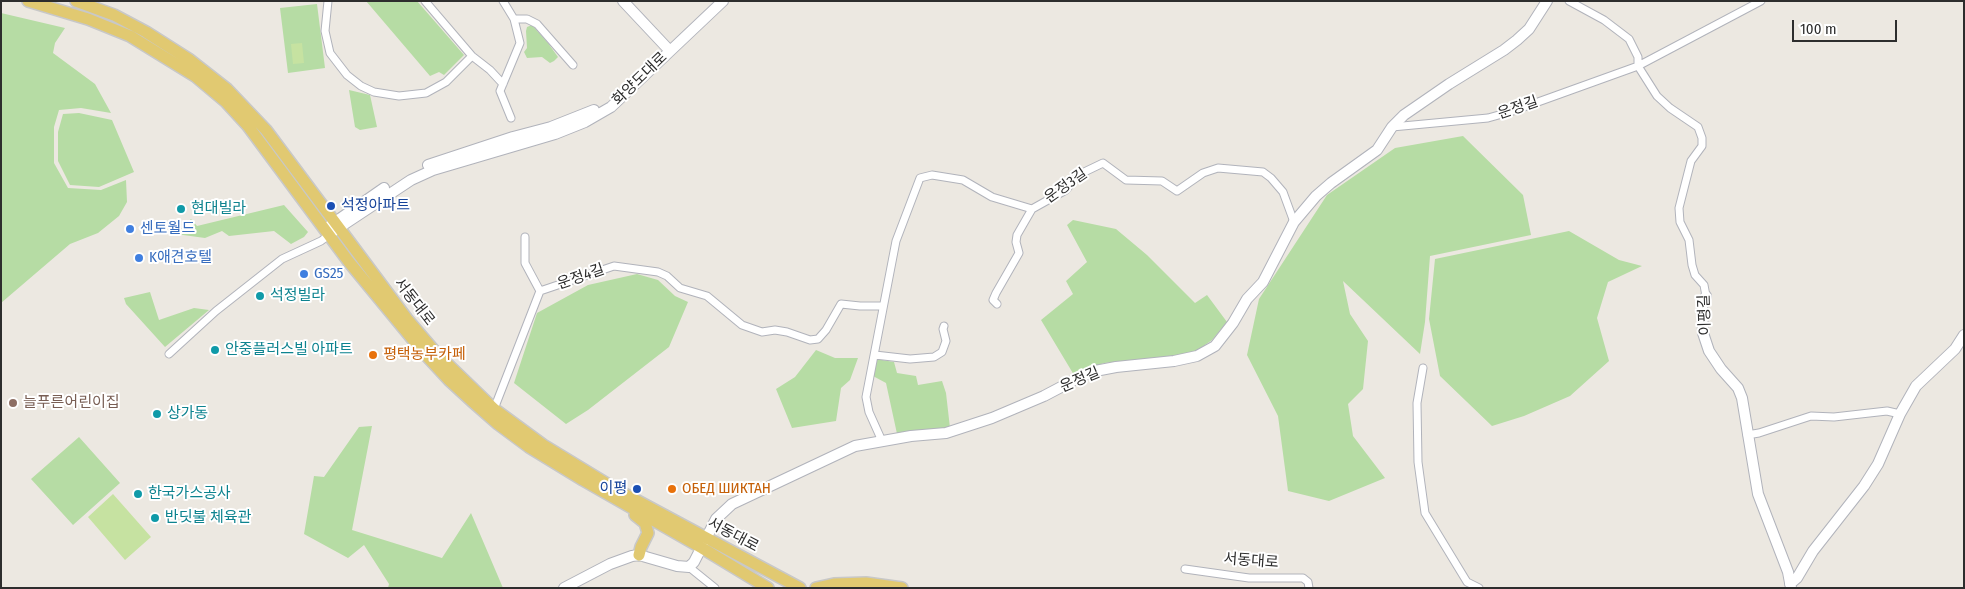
<!DOCTYPE html>
<html>
<head>
<meta charset="utf-8">
<style>
	body { margin:0 }
	#map { position:relative; width:1965px; height:589px; overflow:hidden; background:#ece8e1; font-family:"Fira Sans Condensed",sans-serif }
	canvas { display:block }
	.frame { position:absolute; inset:0; border:2px solid #2d2d2d; pointer-events:none }
	.scale { position:absolute; left:1792px; top:20px; width:105px; height:22px; box-sizing:border-box; border:2px solid #2d2d2d; border-top:0; padding-left:6px; font-size:15px; line-height:18px; white-space:nowrap; color:#2d2d2d; -webkit-text-stroke:4px #fff; paint-order:stroke }
</style>
</head>
<body>
<div id="map">
<canvas width="1965" height="589"></canvas>
<div class="frame"></div>
<div class="scale">100 m</div>
</div>
<script>
const g = document.querySelector('canvas').getContext('2d');
g.lineJoin = 'round';
function fill(path, color) {
  g.fillStyle = color;
  g.fill(path, 'evenodd');
}
function toPath(rows) {
  const path = new Path2D();
  for (const r of rows) {
    path.moveTo(r[0], r[1]);
    for (let i = 2; i < r.length; i += 2) path.lineTo(r[i], r[i + 1]);
  }
  return path;
}
function stroke(path, color, width, dash) {
  g.strokeStyle = color;
  g.lineWidth = width;
  g.lineCap = dash ? 'butt' : 'round';
  g.setLineDash(dash || []);
  g.stroke(path);
}
function write(font, color, halo, rows, align = 'center') {
  g.font = font + ' "Fira Sans Condensed","Noto Sans KR",sans-serif';
  g.lineWidth = 4;
  g.setLineDash([]);
  g.textBaseline = 'middle';
  g.strokeStyle = halo;
  g.fillStyle = color;
  for (const [text, x, y, turn = 0] of rows) {
    g.save();
    g.translate(x, y);
    g.rotate((+turn || 0) * Math.PI / 180);
    g.textAlign = isNaN(turn) ? turn : align;
    if (halo) g.strokeText(text, 0, 0);
    g.fillText(text, 0, 0);
    g.restore();
  }
}
fill(toPath([
	[366,1,417,1,464,55,444,75,439,72,430,76],
	[317,4,325,68,288,73,280,8],
	[1,13,65,28,55,43,53,53,95,84,111,113,81,108,59,110,54,127,54,163,68,188,101,190,126,180,127,202,119,216,98,233,70,244,1,303],
	[532,25,548,43,558,57,554,61,550,63,542,57,527,58,524,52,527,48,526,31,527,27],
	[349,90,370,95,377,127,360,130,355,127],
	[79,113,112,120,134,172,99,187,70,185,58,161,58,132,63,114],
	[1463,136,1523,195,1531,235,1430,256,1425,322,1420,354,1343,281,1350,314,1368,341,1363,389,1348,404,1353,436,1385,478,1329,501,1288,491,1278,416,1247,355,1259,299,1327,195,1395,148],
	[284,205,308,232,304,237,291,244,274,231,229,236,222,231,205,238,176,234,191,219,197,226],
	[1073,220,1116,229,1147,255,1195,303,1207,295,1227,322,1212,340,1195,352,1167,358,1104,363,1074,375,1041,320,1073,294,1066,281,1087,262,1067,225],
	[1569,231,1619,260,1642,266,1608,282,1597,318,1609,361,1570,396,1524,416,1492,426,1440,376,1429,319,1435,259],
	[637,274,658,280,675,296,688,302,669,347,588,410,566,424,514,383,537,313,588,285],
	[150,292,159,320,194,308,209,310,165,347,126,304,124,298],
	[816,350,835,358,858,358,850,380,841,388,836,421,792,428,776,389,795,377],
	[876,359,894,362,897,373,916,376,918,385,942,381,946,393,950,428,899,443,886,383,873,376],
	[372,426,352,530,442,558,471,513,503,588,388,588,389,584,364,545,348,558,304,534,314,476,324,477,359,427],
	[79,437,120,483,73,525,31,479]
]), '#b6dca4');
fill(toPath([
	[302,43,304,63,293,64,291,44],
	[113,494,151,537,125,560,88,517]
]), '#c6e2a1');
const street = toPath([
	[328,1,325,31,330,53,347,75,361,86,374,92,399,96,426,93,446,82,472,56],
	[425,1,472,56,490,70,503,84],
	[503,1,514,19,520,43,500,91,511,118],
	[1569,1,1604,20,1629,39,1638,57,1638,66,1657,96,1670,108,1698,127,1702,138,1702,146,1691,161,1679,208,1680,222,1689,240,1692,265,1695,275,1704,285,1706,296],
	[514,19,527,19,537,24,573,65],
	[1392,127,1488,118,1513,111,1638,66,1761,1],
	[525,237,525,263,540,291],
	[997,304,993,300,996,293,1019,253,1016,242,1017,235,1032,209],
	[169,354,216,311,282,259,321,241,329,235],
	[875,355,910,359,934,357,942,352,946,341,943,329,944,326],
	[1423,368,1417,403,1418,462,1425,513,1467,582,1479,588],
	[494,409,540,291,614,266,658,272,667,276,680,288,707,296,742,325,762,332,775,330,787,332,810,340,818,339,826,330,841,304,860,306,882,306],
	[1747,435,1759,433,1811,416,1834,417,1887,411,1900,414],
	[882,441,869,412,866,397,896,241,920,178,932,175,963,180,992,197,1032,209,1066,190,1078,175,1103,163,1126,180,1162,181,1177,191,1203,173,1218,168,1263,172,1271,178,1283,192,1294,222],
	[689,567,715,588],
	[1185,569,1249,578,1303,578,1308,582,1309,588]
]);
const secondary = toPath([
	[623,1,670,51],
	[428,165,513,137,551,127,594,110],
	[325,229,384,188],
	[334,231,411,180,433,170,555,134,585,122,611,107,723,1],
	[1706,296,1702,307,1703,333,1709,351,1721,369,1738,388,1742,398,1758,494,1788,572,1791,588],
	[1790,584,1797,578,1813,551,1864,486,1878,464,1900,414,1916,386,1955,349,1964,335],
	[564,588,610,564,632,556,639,555,677,566,689,567,694,562,716,519,732,504,855,446,911,436,946,433,992,418,1044,396,1082,376,1095,371,1116,367,1174,361,1197,356,1215,346,1233,323,1247,299,1263,282,1294,222,1316,196,1331,183,1377,150,1392,127,1404,115,1449,84,1504,50,1517,40,1529,29,1547,1]
]);
const primary = toPath([
	[28,1,88,19,130,36,195,76,226,102,248,126,349,262,424,353,449,380,473,402,498,424,529,447,583,480,702,548,768,588],
	[76,1,114,15,146,32,190,60,227,89,266,130,407,319,437,354,494,409,543,445,617,490,800,588],
	[635,515,645,523,648,533,641,547,639,555],
	[816,588,834,584,866,583,902,588]
]);
stroke(street, '#b1b3bb', 9);
stroke(secondary, '#b1b3bb', 12);
stroke(primary, '#c8c8c8', 14);
stroke(street, '#fff', 7);
stroke(secondary, '#fff', 10);
stroke(primary, '#e1c971', 11);
for (const [x, y, r, color] of [
	[331,206,5,"#1a4fb4"],
	[181,209,5,"#0f9aa8"],
	[130,229,5,"#3f7fe0"],
	[139,258,5,"#3f7fe0"],
	[304,274,5,"#3f7fe0"],
	[260,296,5,"#0f9aa8"],
	[215,350,5,"#0f9aa8"],
	[373,355,5,"#e8710a"],
	[13,403,5,"#8d6e63"],
	[157,414,5,"#0f9aa8"],
	[637,489,5,"#1a4fb4"],
	[672,489,5,"#e8710a"],
	[138,494,5,"#0f9aa8"],
	[155,518,5,"#0f9aa8"]
]) {
  const dot = new Path2D();
  dot.arc(x, y, r, 0, 2 * Math.PI);
  g.fillStyle = color;
  g.fill(dot);
  stroke(dot, '#fff', 2);
}
write('15px', '#2d2d2d', '#fff', [
	["화양도대로",640,79,-44],
	["운정길",1518,108,-19],
	["운정3길",1066,186,-35],
	["운정4길",581,277,-19],
	["서동대로",414,302,52],
	["이평길",1705,315,-92],
	["운정길",1080,380,-23],
	["서동대로",733,535,28],
	["서동대로",1251,561,4]
]);
write('15px', '#164399', '#fff', [
	["석정아파트",341,206],
	["이평",627,489,"right"]
], 'left');
write('15px', '#0d838f', '#fff', [
	["현대빌라",191,209],
	["석정빌라",270,296],
	["안중플러스빌 아파트",225,350],
	["상가동",167,414],
	["한국가스공사",148,494],
	["반딧불 체육관",165,518]
], 'left');
write('15px', '#366cbe', '#fff', [
	["센토월드",140,229],
	["K애견호텔",149,258],
	["GS25",314,274]
], 'left');
write('15px', '#c56008', '#fff', [
	["평택농부카페",383,355],
	["ОБЕД ШИКТАН",682,489]
], 'left');
write('15px', '#785e54', '#fff', [
	["늘푸른어린이집",23,403]
], 'left');
</script>
</body>
</html>
